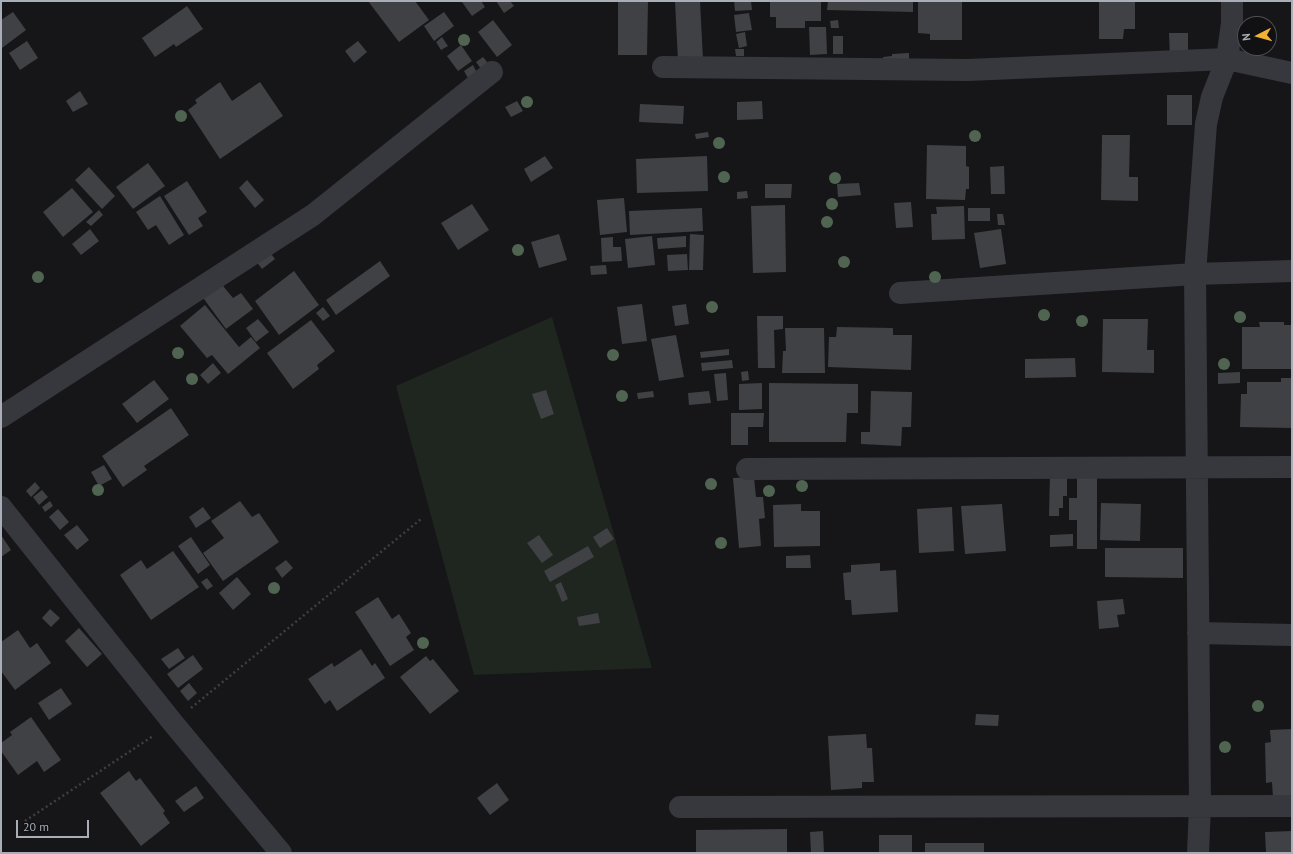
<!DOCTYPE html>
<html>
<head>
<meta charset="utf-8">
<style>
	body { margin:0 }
	#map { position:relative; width:1293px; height:854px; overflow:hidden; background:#161618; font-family:"PT Sans",sans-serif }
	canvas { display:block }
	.frame { position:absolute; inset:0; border:2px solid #a8adb8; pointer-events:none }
	.north { position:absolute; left:1237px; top:16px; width:40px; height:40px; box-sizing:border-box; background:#111113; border:1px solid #4d4f55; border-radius:50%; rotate:264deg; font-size:11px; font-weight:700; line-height:16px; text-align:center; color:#a8adb8 }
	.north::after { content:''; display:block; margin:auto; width:14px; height:18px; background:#f2b134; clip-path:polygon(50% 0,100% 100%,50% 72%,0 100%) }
	.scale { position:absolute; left:16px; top:820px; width:73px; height:18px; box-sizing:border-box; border:2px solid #a8adb8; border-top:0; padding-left:5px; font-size:12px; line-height:14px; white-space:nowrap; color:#a8adb8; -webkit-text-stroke:3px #111113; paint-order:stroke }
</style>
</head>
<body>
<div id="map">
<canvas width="1293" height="854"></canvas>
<div class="frame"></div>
<div class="north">N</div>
<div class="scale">20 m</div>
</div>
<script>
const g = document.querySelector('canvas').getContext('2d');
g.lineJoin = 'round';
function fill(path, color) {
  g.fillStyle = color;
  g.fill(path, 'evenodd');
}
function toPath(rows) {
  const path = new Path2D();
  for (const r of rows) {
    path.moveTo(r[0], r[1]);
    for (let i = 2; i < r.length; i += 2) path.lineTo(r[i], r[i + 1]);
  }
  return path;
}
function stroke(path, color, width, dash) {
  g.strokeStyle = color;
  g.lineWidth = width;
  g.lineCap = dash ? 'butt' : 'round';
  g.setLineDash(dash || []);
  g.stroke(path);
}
fill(toPath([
	[552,317,652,668,474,675,396,386]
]), '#1e261f');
fill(toPath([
	[368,1,415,1,429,20,399,42],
	[462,1,481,1,485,7,472,16,462,2],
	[496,1,510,1,514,6,504,13],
	[618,1,648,1,647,55,618,55],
	[675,1,700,1,703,60,678,61],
	[734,1,751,1,752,10,735,11],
	[770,1,821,1,821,21,805,21,805,28,776,28,776,17,770,17],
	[828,1,913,1,913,12,827,10],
	[918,1,962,1,962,40,930,40,930,34,918,33],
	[1099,1,1135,1,1135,29,1124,29,1123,39,1099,39],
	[187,6,203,29,176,47,174,44,155,57,142,38],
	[13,12,26,30,2,48,1,46,1,20],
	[444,12,454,26,434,41,424,26],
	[749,13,752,30,736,32,734,15],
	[493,20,512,45,497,57,478,32],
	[838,20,839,28,831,28,830,21],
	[809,27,826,27,827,54,810,55],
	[745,32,747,46,739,48,736,34],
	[1169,33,1188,33,1188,57,1170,58],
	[833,36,843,36,843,54,833,54],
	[442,37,448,46,441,50,436,42],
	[27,41,38,58,20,70,9,53],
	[358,41,367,52,354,63,345,51],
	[461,45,472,61,458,71,447,56],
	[735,49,744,49,744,56,736,56],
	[909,53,909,64,884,64,883,57,892,56,892,54],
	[483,57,488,63,481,69,476,62],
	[473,65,477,73,468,78,464,71],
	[220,82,232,101,260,82,283,116,220,159,188,110,197,103,195,100],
	[80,91,88,104,73,112,66,101],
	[1167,95,1192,95,1192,125,1167,125],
	[517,101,523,111,511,117,505,107],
	[762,101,763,119,737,120,737,102],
	[640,104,684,106,683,124,639,122],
	[708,132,709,137,696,139,695,134],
	[1102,135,1130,135,1129,177,1138,177,1138,201,1101,200],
	[927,145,966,146,966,166,969,167,969,189,966,189,965,200,926,199],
	[545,156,553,168,531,182,524,169],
	[707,156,708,191,637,193,636,159],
	[148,163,165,186,133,209,116,187],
	[1004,166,1005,194,991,194,990,167],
	[89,167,115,196,102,209,75,180],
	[247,180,264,200,255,208,239,188],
	[187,181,207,212,198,218,203,226,189,235,164,196],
	[859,183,861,195,838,197,837,184],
	[765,184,792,184,791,198,765,198],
	[72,188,93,212,63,237,43,212],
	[747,191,748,198,737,199,737,192],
	[160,196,184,235,169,245,156,225,148,230,136,212],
	[624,198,627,232,600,235,597,200],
	[911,202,913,227,896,228,894,203],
	[472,204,489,230,458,250,441,223],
	[785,205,786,272,753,273,751,206],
	[964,206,965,239,932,240,931,214,937,214,936,207],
	[702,208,703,231,630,235,629,211],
	[968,208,990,208,990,221,968,221],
	[99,210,103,215,91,226,86,222],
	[997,214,1003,214,1005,225,998,225],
	[90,229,99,241,81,255,72,244],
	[1001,229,1006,264,980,268,974,233],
	[559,234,567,260,539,268,531,242],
	[690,234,704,235,703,270,689,270],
	[652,236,655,265,628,268,625,239],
	[686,236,686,247,658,249,657,238],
	[613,237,613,247,621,247,622,261,602,262,601,238],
	[269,251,275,259,262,269,256,261],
	[687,254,688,270,668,271,667,255],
	[380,261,390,276,336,315,326,300],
	[606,265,607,274,591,275,590,266],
	[294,271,319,305,279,335,255,301],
	[219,281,233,298,241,293,253,309,226,329,201,295],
	[642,304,647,341,622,344,617,307],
	[686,304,689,324,675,326,672,306],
	[205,305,239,347,251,337,260,348,228,374,212,355,207,358,180,326],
	[323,307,330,316,323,321,316,313],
	[757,316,783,316,783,329,774,330,775,368,758,368],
	[258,319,269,332,256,342,246,328],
	[1103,319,1148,319,1147,350,1154,350,1154,373,1102,372],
	[311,320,335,351,317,365,319,369,293,389,267,353],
	[1259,322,1284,322,1284,325,1292,325,1292,369,1242,369,1242,327,1260,327],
	[837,327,893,328,893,335,912,335,911,370,828,367,829,337,836,337],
	[785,328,824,328,825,373,782,373,783,351,786,351],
	[676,335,684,377,659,381,651,339],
	[729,349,729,355,701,358,700,352],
	[1075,358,1076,377,1025,378,1025,359],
	[732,360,733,368,702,371,701,363],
	[213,363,221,373,208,384,200,375],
	[748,371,749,380,742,381,741,372],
	[1240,372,1240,383,1218,384,1218,373],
	[726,373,728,400,717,401,714,374],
	[1281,378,1292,378,1292,428,1240,427,1241,394,1247,394,1247,382,1281,382],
	[154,380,169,399,137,423,122,404],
	[762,383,762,409,739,410,739,384],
	[769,383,858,384,858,413,847,413,846,442,769,442],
	[546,390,554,414,541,419,532,394],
	[653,391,654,397,638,399,637,393],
	[709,391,711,403,689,405,688,393],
	[871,391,912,392,911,427,902,427,901,446,861,444,861,432,870,432],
	[171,408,189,435,144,466,147,470,123,487,102,456],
	[731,413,764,413,763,427,748,427,748,445,731,445],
	[104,465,112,479,99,486,91,472],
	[1050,473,1067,473,1067,496,1063,496,1063,508,1059,508,1059,516,1049,516],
	[754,477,756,497,763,497,765,518,759,519,761,546,739,548,733,478],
	[1097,477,1097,549,1077,549,1077,520,1069,520,1069,498,1077,498,1077,478],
	[35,482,40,488,31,497,26,491],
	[42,490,48,497,39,505,33,497],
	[50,501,53,506,45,512,42,507],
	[240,501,252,517,259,513,279,542,223,581,203,553,224,538,211,521],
	[1101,503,1141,504,1140,541,1100,540],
	[801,504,801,511,820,511,820,546,774,547,773,505],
	[1002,504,1006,551,965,554,961,506],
	[203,507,211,518,196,528,189,517],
	[952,507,954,551,919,553,917,509],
	[58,509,69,522,60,530,49,517],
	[77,525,89,540,77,550,64,535],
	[607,528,614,539,600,548,593,537],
	[1073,534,1073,546,1050,547,1050,535],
	[1,535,11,550,1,557],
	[539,535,553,555,542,563,527,543],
	[191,537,210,565,198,574,178,546],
	[588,546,594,557,550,582,544,571],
	[1105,548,1183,548,1183,578,1105,577],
	[173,551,199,587,151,620,120,575,141,560,147,569],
	[810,555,811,568,786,568,786,556],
	[286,560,293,568,282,578,275,568],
	[880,563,880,571,896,570,898,612,852,615,851,600,845,600,843,573,851,572,851,565],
	[237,577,251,594,233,610,219,593],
	[207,578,213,586,207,590,201,582],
	[561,582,568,599,562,602,555,585],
	[378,597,392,619,399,614,411,633,406,637,414,650,390,666,355,612],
	[1123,599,1125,614,1117,615,1119,627,1099,629,1097,601],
	[50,609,60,618,51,627,42,618],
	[598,613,600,623,579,626,577,617],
	[79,628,102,654,87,667,65,641],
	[18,630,30,648,37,643,51,663,15,690,1,671,1,642],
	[178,648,185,658,169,669,161,659],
	[361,649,372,666,375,663,385,678,337,711,330,700,325,704,308,679,332,663,334,667],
	[193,655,203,669,178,688,167,674],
	[426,656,430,661,433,659,459,691,430,714,400,677],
	[189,683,197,693,188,701,180,691],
	[61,688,72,704,49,720,38,703],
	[976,714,999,715,998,726,975,725],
	[31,717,61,760,44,772,37,761,18,775,1,751,1,743,12,735,10,732],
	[1292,729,1292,797,1273,798,1272,782,1266,783,1265,743,1271,742,1270,730],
	[866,734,867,748,872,748,874,782,862,782,862,788,831,790,828,736],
	[129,771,136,781,140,778,165,811,163,813,170,823,141,846,100,793],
	[497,783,509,800,490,815,477,798],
	[196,786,204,798,184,812,175,801],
	[787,829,787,853,696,853,696,830],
	[823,831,824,853,811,853,810,832],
	[1292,831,1292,853,1266,853,1265,832],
	[879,835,912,835,912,853,879,853],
	[925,843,984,843,984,853,925,853]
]), '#404145');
stroke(toPath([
	[191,708,421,519],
	[25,821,153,736]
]), '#3d3f44', 2.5, [2, 3]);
stroke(toPath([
	[663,67,968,70,1227,59,1292,73],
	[900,293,1195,274,1292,271],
	[1,417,313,215,492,72],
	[747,469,1292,467],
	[1,507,173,723,281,853],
	[1198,633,1292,635],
	[680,807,1292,806],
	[1198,853,1200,806,1195,274,1206,124,1212,97,1227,59,1232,23,1232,1]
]), '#37383d', 22);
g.fillStyle = '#506452';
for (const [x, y] of [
	[464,40],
	[527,102],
	[181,116],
	[975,136],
	[719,143],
	[724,177],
	[835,178],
	[832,204],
	[827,222],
	[518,250],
	[844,262],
	[38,277],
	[935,277],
	[712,307],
	[1044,315],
	[1240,317],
	[1082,321],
	[178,353],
	[613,355],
	[1224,364],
	[192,379],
	[622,396],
	[711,484],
	[802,486],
	[98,490],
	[769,491],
	[721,543],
	[274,588],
	[423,643],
	[1258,706],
	[1225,747]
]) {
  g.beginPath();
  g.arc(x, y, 6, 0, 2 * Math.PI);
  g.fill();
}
</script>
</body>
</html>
